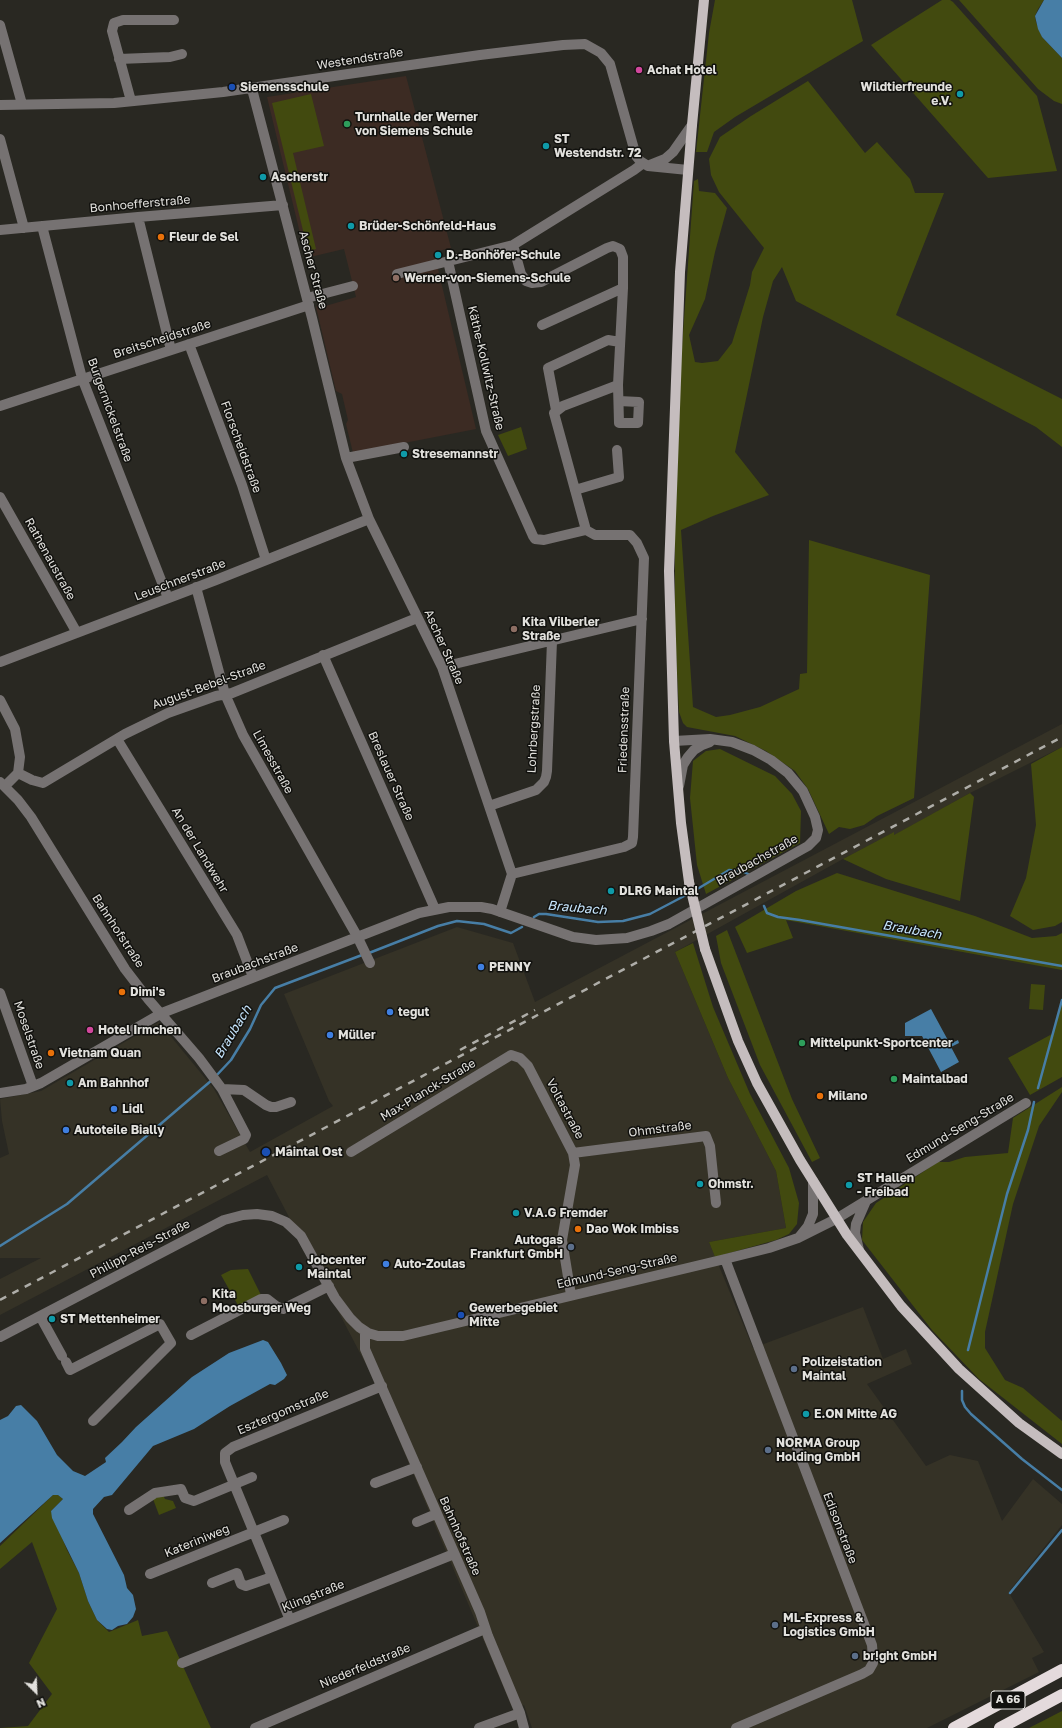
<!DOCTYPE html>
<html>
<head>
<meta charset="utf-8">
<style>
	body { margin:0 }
	#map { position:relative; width:1062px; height:1728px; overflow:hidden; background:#292822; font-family:"Golos Text",sans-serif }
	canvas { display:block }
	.north { position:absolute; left:16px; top:1672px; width:40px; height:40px; -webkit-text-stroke:3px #11110e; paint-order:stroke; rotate:156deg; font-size:11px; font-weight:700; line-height:16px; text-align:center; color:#e2e1dd }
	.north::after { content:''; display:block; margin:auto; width:14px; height:18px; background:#e2e1dd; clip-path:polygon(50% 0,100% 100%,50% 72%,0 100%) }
</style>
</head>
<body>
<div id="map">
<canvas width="1062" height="1728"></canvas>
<div class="north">N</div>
</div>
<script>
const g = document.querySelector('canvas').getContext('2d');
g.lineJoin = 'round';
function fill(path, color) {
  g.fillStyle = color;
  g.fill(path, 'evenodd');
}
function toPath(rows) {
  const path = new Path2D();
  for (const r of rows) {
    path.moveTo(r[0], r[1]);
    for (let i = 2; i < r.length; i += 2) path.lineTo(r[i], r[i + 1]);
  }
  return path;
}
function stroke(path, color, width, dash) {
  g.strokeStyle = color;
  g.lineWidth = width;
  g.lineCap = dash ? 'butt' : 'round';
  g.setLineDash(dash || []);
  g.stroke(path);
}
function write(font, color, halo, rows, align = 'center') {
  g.font = font + ' "Golos Text",sans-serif';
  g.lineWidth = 3;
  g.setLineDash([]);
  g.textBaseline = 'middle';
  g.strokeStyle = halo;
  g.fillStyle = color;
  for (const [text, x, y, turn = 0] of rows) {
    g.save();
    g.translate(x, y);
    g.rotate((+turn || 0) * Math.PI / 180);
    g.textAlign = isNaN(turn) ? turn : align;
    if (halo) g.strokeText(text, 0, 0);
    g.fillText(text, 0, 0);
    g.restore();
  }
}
fill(toPath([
	[1062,724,1062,747,970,793,893,836,893,833,843,859,675,952,728,1078,776,1171,786,1228,709,1242,753,1348,863,1307,883,1359,906,1349,912,1364,867,1384,926,1466,950,1455,978,1461,1002,1521,1033,1479,1062,1504,1062,1525,1011,1589,1009,1593,1044,1652,1032,1658,1039,1672,927,1728,532,1728,524,1705,513,1710,372,1376,267,1175,0,1315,0,1279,41,1258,0,1258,0,1158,9,1154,2,1121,0,1099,41,1091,159,1022,214,1089,250,1152,333,1106,329,1101,284,994,457,927,513,943,535,1002]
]), '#353226');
fill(toPath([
	[406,76,451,248,434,252,476,429,353,453,346,424,348,420,342,394,336,391,316,307,320,301,322,307,356,297,344,249,306,258,267,97]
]), '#3c2b23');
fill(toPath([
	[715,0,852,0,863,41,735,117,714,132,707,152,696,152,709,33],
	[942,0,950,0,953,2,1037,96,1057,171,988,178,871,45],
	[959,0,1044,0,1038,9,1035,16,1036,22,1042,37,1062,58,1062,104,1054,101,1038,89],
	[808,81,865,153,877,142,910,179,915,193,944,193,896,315,1062,399,1062,447,1036,427,796,301,782,267,773,281,763,317,735,452,769,495,713,516,681,530,693,707,716,717,730,715,760,707,799,689,800,674,807,673,809,540,930,575,914,798,877,816,864,825,850,829,839,827,829,834,808,789,795,771,766,751,735,736,687,727,683,723,679,712,675,631,675,531,681,361,694,181,698,179,699,191,715,193,727,208,715,252,705,299,689,335,695,362,702,363,718,361,732,343,750,285,752,272,764,248,719,192,711,175,709,159,720,137,751,116],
	[311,94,324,146,293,153,316,249,308,251,272,103],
	[521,427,527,449,508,456,498,435],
	[1062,747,1062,922,1055,926,1033,930,1010,916,1026,878,1036,825,1031,764],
	[720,749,775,776,792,794,801,811,800,843,706,894,697,865,690,798,693,761,706,751],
	[970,793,974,797,960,901,886,879,843,859,894,832,894,835],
	[837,873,975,916,1032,938,1056,936,1062,933,1062,970,786,920,793,938,747,953,735,927,796,891],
	[727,930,792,1099,820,1158,812,1162,760,1065,721,963,716,936],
	[693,943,713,1007,750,1094,789,1168,799,1203,797,1224,789,1234,776,1240,715,1257,709,1242,786,1228,776,1171,728,1078,675,952],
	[1031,984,1045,985,1043,1010,1029,1009],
	[1062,998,1062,1077,1030,1095,1008,1058,1052,1034],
	[1062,1087,1062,1092,1039,1126,1013,1204,985,1332,985,1348,1005,1380,1023,1388,1062,1421,1062,1444,979,1379,932,1330,862,1240,863,1222,876,1203,938,1162,949,1162,965,1157,1008,1153,1013,1118],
	[248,1269,261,1295,239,1307,221,1275,231,1270],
	[53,1495,58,1495,63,1499,51,1511,67,1550,79,1573,88,1601,97,1620,109,1632,138,1620,142,1636,167,1631,211,1728,0,1728,28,1726,52,1694,29,1663,57,1609,32,1542,0,1569,0,1546],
	[163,1495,165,1499,173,1501,176,1508,159,1515,153,1499],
	[1062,1711,1062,1728,1029,1728]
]), '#424a0f');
fill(toPath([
	[1044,0,1062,0,1062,58,1042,37,1038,29,1035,16],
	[931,1009,950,1044,958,1040,959,1043,951,1047,959,1062,941,1072,922,1036,905,1036,905,1023],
	[263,1340,268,1342,281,1363,287,1375,284,1379,275,1385,270,1384,230,1406,194,1429,153,1446,112,1495,104,1497,93,1509,93,1514,124,1575,127,1588,133,1595,136,1609,133,1617,127,1624,118,1626,112,1630,107,1629,97,1620,88,1601,79,1573,52,1518,51,1511,63,1499,58,1495,53,1495,0,1543,0,1420,8,1416,16,1406,21,1405,37,1421,57,1455,73,1471,85,1476,106,1462,105,1458,122,1442,136,1427,192,1377,229,1353]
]), '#477ea6');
stroke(toPath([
	[694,891,729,870,744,872,750,875],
	[764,906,767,913,778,917,800,920,1062,966],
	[534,917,539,914,546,914,598,922,623,921,650,914,688,894],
	[369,953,438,926,457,921,484,924,511,933,522,927],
	[215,1077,231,1060,250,1029,261,1005,275,988,362,955],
	[1038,1088,1062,1000],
	[0,1246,67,1204,212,1080],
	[968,1350,1007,1194,1028,1130,1034,1102],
	[962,1391,962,1400,965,1407,971,1414,1022,1459,1062,1490],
	[1010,1593,1062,1530]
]), '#477ea6', 2.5);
stroke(toPath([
	[0,25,22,104],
	[119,59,170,57,182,54],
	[252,89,312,318,346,458,369,519,442,667,512,874],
	[131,101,112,31,114,23,123,20,174,20],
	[0,105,114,103,223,92,480,55,563,45,585,44,601,53,610,64,636,156,640,161,648,166,688,170],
	[0,139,24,228],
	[650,165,665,159,673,152,692,125],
	[138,217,171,350],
	[42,226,82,378,168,598],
	[0,230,138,217,283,205],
	[513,245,521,274,526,281,532,283,541,282,607,248,613,246,620,249,623,257,623,288,618,385,619,423,638,423,639,402,619,401],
	[448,261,486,431,533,536,535,539,544,540,586,530],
	[397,274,513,245,634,170,642,164],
	[307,298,353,286],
	[542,325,623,288],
	[189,344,242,485,266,560],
	[0,406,309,305],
	[556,410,548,368,608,340,620,342],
	[346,458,404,447],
	[575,490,619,477,617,450],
	[0,497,77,633],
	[196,587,225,694,243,735,357,936,370,963],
	[323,655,435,909],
	[0,662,216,580,369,519],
	[442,667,642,619],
	[0,700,15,729,20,757,18,773,5,786],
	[117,739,237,935,253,977],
	[18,773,32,780,43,783,125,734,168,713,216,696,232,693,417,618],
	[0,782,18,800,31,817,125,969,148,999,199,1058,222,1089,246,1135,244,1139,219,1151],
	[679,786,683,765,688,757,694,750,702,745,710,742],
	[489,806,536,790,544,782,546,777,547,771,552,641],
	[500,912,512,874,624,847,632,843,633,837,644,558,637,543,630,535,595,535,586,530,554,413,563,406,618,385],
	[0,993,33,1086],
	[222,1089,244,1090,266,1105,271,1107,276,1107,291,1102],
	[0,1093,26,1089,41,1083,162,1013,419,913,449,907,481,907,492,909,573,937,596,940,627,938,651,931,669,924,808,846,816,838,818,830,815,817,803,791,788,773,771,760,753,750,732,742,710,739,674,741],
	[351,1152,511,1055,520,1058,528,1066,573,1153,575,1165,562,1240,571,1295],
	[573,1153,706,1136,710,1146,716,1203],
	[800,1236,808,1226,813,1214,813,1181],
	[859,1250,855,1233,856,1224,866,1201],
	[725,1259,872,1645,873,1658,873,1663,869,1670,862,1674,736,1728],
	[40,1316,62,1356],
	[365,1332,365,1349,480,1612,488,1636,520,1713,524,1728],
	[191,1335,261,1299,267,1299,276,1306,283,1309,329,1286],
	[0,1337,224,1220,243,1215,257,1214,272,1216,286,1222,301,1236,335,1298,350,1318,359,1327,368,1333,378,1336,403,1336,725,1259,769,1248,798,1238,836,1219,1026,1103],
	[66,1362,70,1370,160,1324,171,1343,93,1421],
	[375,1483,417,1467],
	[129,1510,155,1493,181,1489,185,1498,194,1501,252,1477],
	[417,1522,436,1514],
	[150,1574,284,1520],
	[212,1583,237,1573,241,1584,246,1586,272,1577],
	[290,1620,234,1484,225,1462,225,1453,233,1447,382,1386],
	[182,1663,454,1554],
	[255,1728,485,1629],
	[479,1728,520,1713]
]), '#767272', 10);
stroke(toPath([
	[689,882,681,823,674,741,669,571,680,272,692,125,704,0],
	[705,949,738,1041,757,1083,800,1160,847,1235,901,1306,959,1369,1019,1423,1062,1454]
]), '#c5bdbe', 10);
stroke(toPath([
	[954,1728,1062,1670],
	[1000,1728,1062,1695]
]), '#e4dadc', 12);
stroke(toPath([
	[460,1050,535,1010],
	[0,1300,1062,737]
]), '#aeada8', 2.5, [7, 7]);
stroke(toPath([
	[689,882,705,949]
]), '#c5bdbe', 10);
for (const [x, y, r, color] of [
	[639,70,4,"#d1479c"],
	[232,87,4,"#1a4fb4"],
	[960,94,4,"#0f9aa8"],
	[347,124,4,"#2e9e5b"],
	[546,146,4,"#0f9aa8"],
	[263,177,4,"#0f9aa8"],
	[351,226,4,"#0f9aa8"],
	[161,237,4,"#e8710a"],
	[438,255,4,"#0f9aa8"],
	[396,278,4,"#8d6e63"],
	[404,454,4,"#0f9aa8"],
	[514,629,4,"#8d6e63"],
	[611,891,4,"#0f9aa8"],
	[481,967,4,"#3f7fe0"],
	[122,992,4,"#e8710a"],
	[390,1012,4,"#3f7fe0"],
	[90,1030,4,"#d1479c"],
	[330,1035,4,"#3f7fe0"],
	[802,1043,4,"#2e9e5b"],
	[51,1053,4,"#e8710a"],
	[894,1079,4,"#2e9e5b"],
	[70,1083,4,"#0f9aa8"],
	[820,1096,4,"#e8710a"],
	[114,1109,4,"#3f7fe0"],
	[66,1130,4,"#3f7fe0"],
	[266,1152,5,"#1a4fb4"],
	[700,1184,4,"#0f9aa8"],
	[849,1185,4,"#0f9aa8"],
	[516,1213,4,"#0f9aa8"],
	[578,1229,4,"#e8710a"],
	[571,1247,4,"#5c6f8a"],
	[386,1264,4,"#3f7fe0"],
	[299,1267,4,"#0f9aa8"],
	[204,1301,4,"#8d6e63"],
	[461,1315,4,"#1a4fb4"],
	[52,1319,4,"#0f9aa8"],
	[794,1369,4,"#5c6f8a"],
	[806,1414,4,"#0f9aa8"],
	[768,1450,4,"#5c6f8a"],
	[775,1625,4,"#5c6f8a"],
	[855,1656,4,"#5c6f8a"]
]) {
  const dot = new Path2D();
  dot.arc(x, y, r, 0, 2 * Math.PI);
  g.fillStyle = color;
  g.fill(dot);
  stroke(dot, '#11110e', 1.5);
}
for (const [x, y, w] of [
	[1008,1700,34]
]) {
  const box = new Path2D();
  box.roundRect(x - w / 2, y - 9, w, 18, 3);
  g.fillStyle = '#11110e';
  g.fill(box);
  stroke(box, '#e2e1dd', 1);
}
write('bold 11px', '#e2e1dd', null, [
	["A 66",1008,1700]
]);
write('12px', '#e2e1dd', '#11110e', [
	["Westendstraße",360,59,-9],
	["Bonhoefferstraße",140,204,-5],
	["Ascher Straße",313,270,75],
	["Breitscheidstraße",162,339,-18],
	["Käthe-Kollwitz-Straße",486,368,77],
	["Burgernickelstraße",110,410,70],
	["Florscheidstraße",241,447,70],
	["Rathenaustraße",50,559,61],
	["Leuschnerstraße",180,580,-21],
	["Ascher Straße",444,647,66],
	["August-Bebel-Straße",209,685,-20],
	["Lohrbergstraße",534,729,-87],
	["Friedensstraße",624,730,-88],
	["Limesstraße",273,762,61],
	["Breslauer Straße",391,776,66],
	["An der Landwehr",200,850,59],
	["Braubachstraße",757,860,-29],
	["Bahnhofstraße",118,931,57],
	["Braubachstraße",255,963,-21],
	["Moselstraße",29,1035,71],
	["Max-Planck-Straße",428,1090,-31],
	["Voltastraße",565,1109,62],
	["Edmund-Seng-Straße",960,1128,-31],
	["Ohmstraße",660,1129,-7],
	["Philipp-Reis-Straße",140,1249,-28],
	["Edmund-Seng-Straße",617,1271,-13],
	["Esztergomstraße",283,1412,-23],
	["Edisonstraße",840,1528,69],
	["Bahnhofstraße",460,1536,66],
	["Kateriniweg",197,1541,-22],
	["Klingstraße",313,1596,-22],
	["Niederfeldstraße",365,1666,-23]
]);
write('bold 12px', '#e2e1dd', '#11110e', [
	["Achat Hotel",647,70],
	["Siemensschule",240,87],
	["Wildtierfreunde",952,87,"right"],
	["e.V.",952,101,"right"],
	["Turnhalle der Werner",355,117],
	["von Siemens Schule",355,131],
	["ST",554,139],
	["Westendstr. 72",554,153],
	["Ascherstr",271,177],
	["Brüder-Schönfeld-Haus",359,226],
	["Fleur de Sel",169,237],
	["D.-Bonhöfer-Schule",446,255],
	["Werner-von-Siemens-Schule",404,278],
	["Stresemannstr",412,454],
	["Kita Vilberler",522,622],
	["Straße",522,636],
	["DLRG Maintal",619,891],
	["PENNY",489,967],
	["Dimi's",130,992],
	["tegut",398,1012],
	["Hotel Irmchen",98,1030],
	["Müller",338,1035],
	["Mittelpunkt-Sportcenter",810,1043],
	["Vietnam Quan",59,1053],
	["Maintalbad",902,1079],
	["Am Bahnhof",78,1083],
	["Milano",828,1096],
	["Lidl",122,1109],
	["Autoteile Bially",74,1130],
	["Maintal Ost",275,1152],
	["ST Hallen",857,1178],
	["- Freibad",857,1192],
	["Ohmstr.",708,1184],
	["V.A.G Fremder",524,1213],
	["Dao Wok Imbiss",586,1229],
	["Autogas",563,1240,"right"],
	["Frankfurt GmbH",563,1254,"right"],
	["Jobcenter",307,1260],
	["Maintal",307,1274],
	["Auto-Zoulas",394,1264],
	["Kita",212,1294],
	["Moosburger Weg",212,1308],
	["Gewerbegebiet",469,1308],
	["Mitte",469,1322],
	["ST Mettenheimer",60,1319],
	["Polizeistation",802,1362],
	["Maintal",802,1376],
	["E.ON Mitte AG",814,1414],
	["NORMA Group",776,1443],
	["Holding GmbH",776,1457],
	["ML-Express &",783,1618],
	["Logistics GmbH",783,1632],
	["br!ght GmbH",863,1656]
], 'left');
write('italic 13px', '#c6e5fd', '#11110e', [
	["Braubach",577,908,5],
	["Braubach",912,930,10],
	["Braubach",233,1032,-59]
]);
</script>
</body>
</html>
